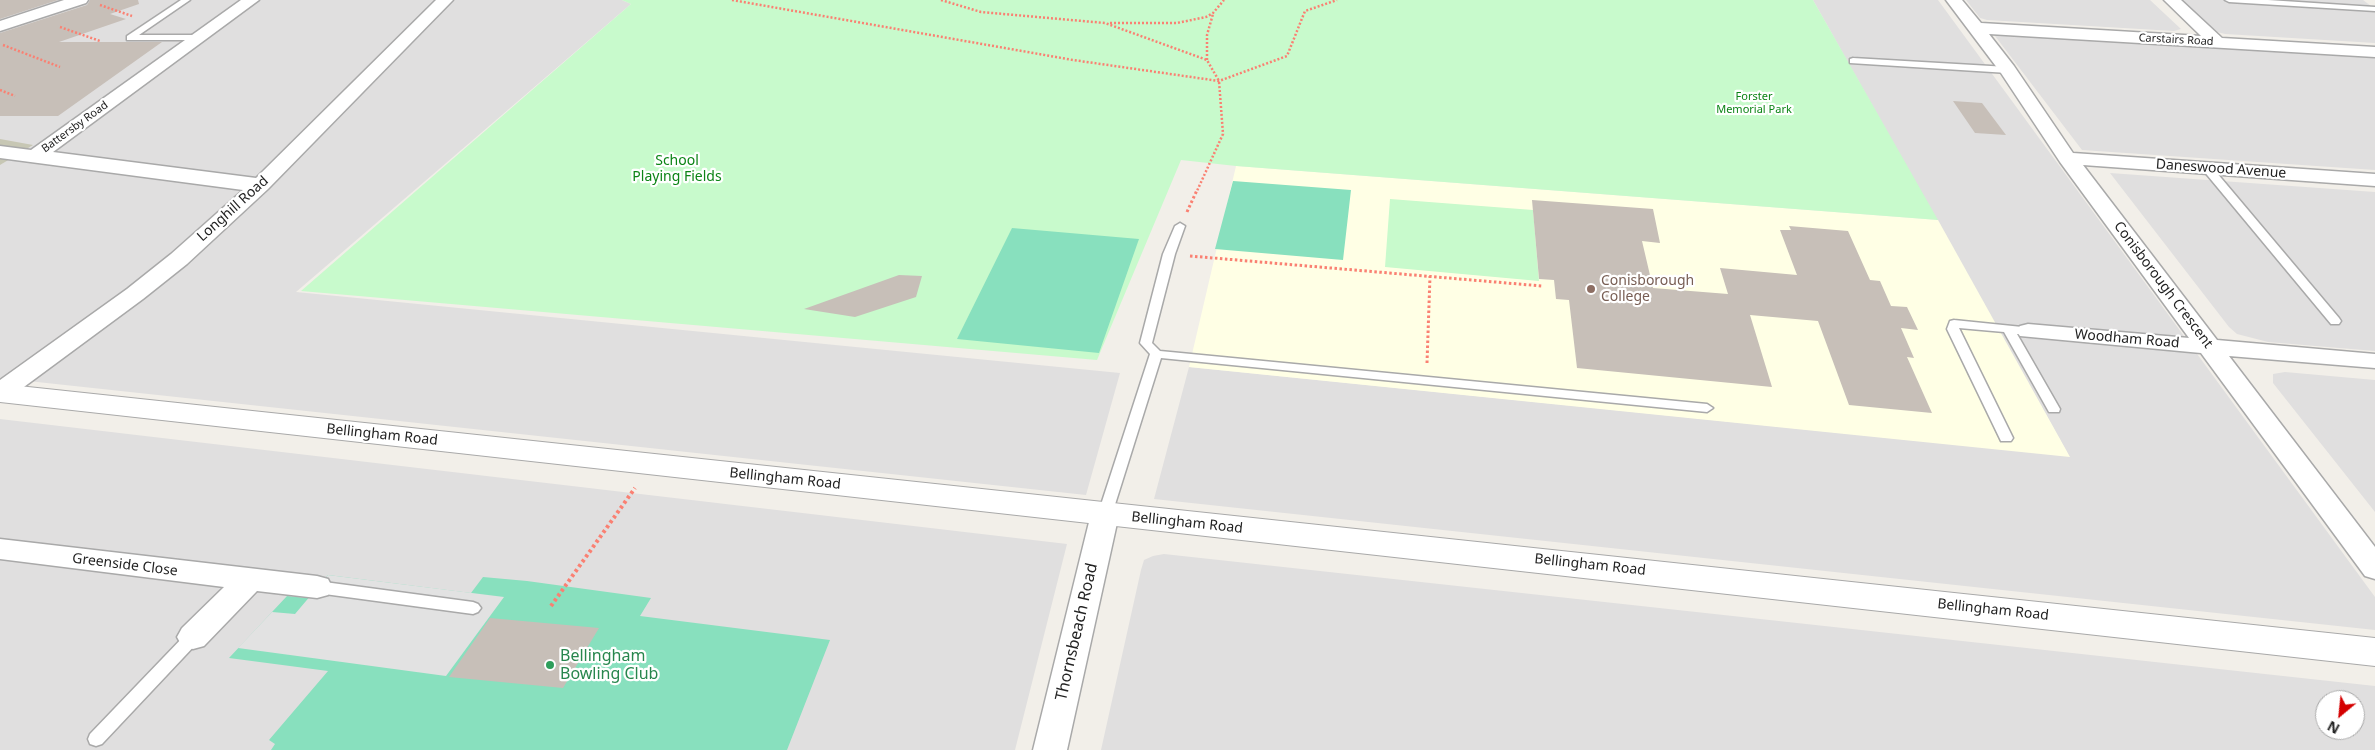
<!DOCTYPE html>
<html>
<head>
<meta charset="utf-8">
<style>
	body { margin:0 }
	#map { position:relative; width:2375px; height:750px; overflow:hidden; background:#f2efe9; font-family:"Noto Sans",sans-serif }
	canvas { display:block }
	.north { position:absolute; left:2315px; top:690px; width:50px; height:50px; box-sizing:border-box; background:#fff; border:1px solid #a7a7a7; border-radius:50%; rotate:208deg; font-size:14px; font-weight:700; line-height:20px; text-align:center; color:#222 }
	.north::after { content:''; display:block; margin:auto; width:18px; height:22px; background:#d40000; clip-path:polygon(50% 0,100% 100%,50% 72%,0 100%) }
</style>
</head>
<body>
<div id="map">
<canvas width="2375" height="750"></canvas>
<div class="north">N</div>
</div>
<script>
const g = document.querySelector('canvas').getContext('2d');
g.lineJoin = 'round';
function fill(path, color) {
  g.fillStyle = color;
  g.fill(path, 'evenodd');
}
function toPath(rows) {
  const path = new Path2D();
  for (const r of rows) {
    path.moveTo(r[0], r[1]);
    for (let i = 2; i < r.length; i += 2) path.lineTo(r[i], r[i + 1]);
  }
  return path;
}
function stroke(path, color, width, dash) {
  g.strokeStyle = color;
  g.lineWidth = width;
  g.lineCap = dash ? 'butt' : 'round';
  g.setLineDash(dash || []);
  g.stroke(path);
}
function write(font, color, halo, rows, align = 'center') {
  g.font = font + ' "Noto Sans",sans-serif';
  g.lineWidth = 4.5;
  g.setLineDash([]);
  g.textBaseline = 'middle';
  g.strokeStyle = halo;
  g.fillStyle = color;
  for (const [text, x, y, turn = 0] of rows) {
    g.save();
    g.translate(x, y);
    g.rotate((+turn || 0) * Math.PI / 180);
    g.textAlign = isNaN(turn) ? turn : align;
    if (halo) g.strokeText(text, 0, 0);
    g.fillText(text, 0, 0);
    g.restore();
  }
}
fill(toPath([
	[0,0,622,0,631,4,296,292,1120,373,1086,495,0,378],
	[1813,0,1938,0,2375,597,2375,630,1154,499,1189,367,2069,456],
	[1966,0,2150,0,2181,29,2174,31,1987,20,1980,18],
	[2182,0,2363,0,2375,9,2375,43,2225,34,2217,32],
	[1998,34,2375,57,2375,170,2082,150,1995,36],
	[2110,173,2375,192,2375,351,2268,342,2237,334,2229,327],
	[2285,372,2375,380,2375,512,2273,383,2273,374],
	[0,419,1067,544,1015,750,0,750],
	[1164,554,2375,686,2375,750,1101,750,1141,570,1144,560,1153,556],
	[2325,700,2355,700,2355,730,2325,730]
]), '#e0dfdf');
fill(toPath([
	[1236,166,1938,220,2070,457,1189,367]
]), '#ffffe5');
fill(toPath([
	[0,139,33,145,0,165]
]), '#c7c7b4');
fill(toPath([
	[622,0,1813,0,1938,220,1236,166,1181,160,1097,360,301,291,631,4],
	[1390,199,1533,210,1539,281,1385,267]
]), '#c8facc');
fill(toPath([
	[1233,181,1351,190,1343,260,1215,249],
	[1012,228,1139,239,1099,353,957,339],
	[328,575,471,593,483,577,527,581,651,598,640,616,830,640,787,750,271,750,275,744,269,740,328,671,229,658,287,596,307,598]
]), '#88e0be');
fill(toPath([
	[328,575,504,597,446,676,238,648,272,612,295,614]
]), '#e2e2e2');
fill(toPath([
	[0,0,58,0,0,19],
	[90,0,138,0,139,4,110,14,126,19,59,42,162,42,58,116,0,116,0,33,87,5],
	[1953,101,1982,103,2006,135,1975,133],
	[1532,200,1653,209,1660,243,1642,241,1653,288,1728,294,1720,268,1797,275,1780,230,1791,230,1789,226,1848,231,1870,280,1880,281,1891,306,1907,307,1918,330,1901,328,1914,358,1907,357,1932,413,1849,405,1818,321,1750,315,1772,387,1577,368,1569,300,1556,299,1554,280,1539,279],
	[899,275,922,276,916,297,855,317,804,309],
	[490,618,599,628,563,688,449,677]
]), '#c7bfb8');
const service = toPath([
	[181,0,190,0,139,35,200,35,204,38,203,40,127,40,127,36,181,0],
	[2225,0,2268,0,2375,7,2375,11,2229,2,2225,0],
	[1853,58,2008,67,2012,70,2008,73,1850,63,1850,59,1853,58],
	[2207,165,2211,166,2339,318,2341,321,2339,324,2331,324,2203,170,2202,168,2207,165],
	[1180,223,1185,226,1175,254,1152,343,1160,351,1707,404,1713,408,1707,412,1161,358,1112,514,1110,517,1105,519,1100,517,1098,514,1150,354,1140,343,1163,254,1175,226,1180,223],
	[1954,320,2032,328,2034,331,2032,334,2017,334,2060,409,2059,412,2049,412,2004,332,1959,328,2013,438,2011,441,2001,441,1947,329,1950,321,1954,320],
	[317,581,473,602,478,604,481,608,478,612,473,614,317,593,312,591,309,587,312,583,317,581],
	[193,631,199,633,201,637,199,641,102,744,96,746,90,744,88,739,90,734,187,633,193,631]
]);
const minor = toPath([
	[64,0,88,0,86,3,0,31,0,21,64,0],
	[241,0,259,0,53,152,256,178,436,0,453,0,268,189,187,264,143,299,9,398,0,400,0,380,127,289,171,254,243,190,0,158,0,146,31,150,241,0],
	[1946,0,1962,0,1981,23,2201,36,2164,0,2181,0,2222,38,2375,47,2375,57,1989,34,2014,66,2073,153,2375,174,2375,186,2083,165,2217,340,2375,354,2375,368,2229,356,2375,547,2375,579,2365,576,2201,353,2020,336,2016,331,2020,326,2028,324,2189,338,2060,162,2001,73,1946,0],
	[1105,504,1115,507,1119,514,1067,750,1033,750,1091,514,1095,507,1105,504],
	[0,539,317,576,328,579,332,587,328,595,317,598,257,591,204,646,193,649,182,646,177,637,182,628,224,587,0,559,0,539]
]);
const tertiary = toPath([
	[0,384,2375,638,2375,666,0,402,0,384]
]);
stroke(service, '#a9a9a9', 3);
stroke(minor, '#a9a9a9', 3);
stroke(tertiary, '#a9a9a9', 2);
stroke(toPath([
	[732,0,1073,60,1219,81,1287,56,1305,11,1337,0],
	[941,0,981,12,1105,23,1207,60,1219,81,1223,134,1197,191],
	[100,5,132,16],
	[1110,23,1177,23,1206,17,1213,13,1224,0],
	[60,27,100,41],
	[3,45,60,67],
	[1207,60,1207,35,1213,14],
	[0,90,15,96]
]), '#fa8072', 2.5, [2, 2]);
stroke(toPath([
	[1187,212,1197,190],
	[1190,256,1542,286],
	[1427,363,1430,276]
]), '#fa8072', 3, [2.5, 2.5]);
stroke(toPath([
	[551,606,635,488]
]), '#fa8072', 4, [3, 3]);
fill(service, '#fff');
fill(minor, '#fff');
fill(tertiary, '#fff');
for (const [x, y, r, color] of [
	[1591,289,5,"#8d6e63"],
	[550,665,5,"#2e9e5b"]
]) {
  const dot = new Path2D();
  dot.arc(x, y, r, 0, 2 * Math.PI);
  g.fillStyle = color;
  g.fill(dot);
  stroke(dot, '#fff', 2);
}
write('11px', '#222', '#fff', [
	["Carstairs Road",2176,40,3],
	["Battersby Road",75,127,-36]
]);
write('11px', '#0c8416', '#fff', [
	["Forster",1754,97],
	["Memorial Park",1754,110]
]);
write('14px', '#0c8416', '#fff', [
	["School",677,161],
	["Playing Fields",677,177]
]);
write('14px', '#222', '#fff', [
	["Daneswood Avenue",2221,169,4],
	["Longhill Road",233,209,-42],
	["Conisborough Crescent",2163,285,53],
	["Woodham Road",2127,339,5],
	["Bellingham Road",382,435,6],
	["Bellingham Road",785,479,6],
	["Bellingham Road",1187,523,6],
	["Greenside Close",125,565,7],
	["Bellingham Road",1590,565,6],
	["Bellingham Road",1993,610,6]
]);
write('14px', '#785e54', '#fff', [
	["Conisborough",1601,281],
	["College",1601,297]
], 'left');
write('16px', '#222', '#fff', [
	["Thornsbeach Road",1077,632,-77]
]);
write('16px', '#27864d', '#fff', [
	["Bellingham",560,656],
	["Bowling Club",560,674]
], 'left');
</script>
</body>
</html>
